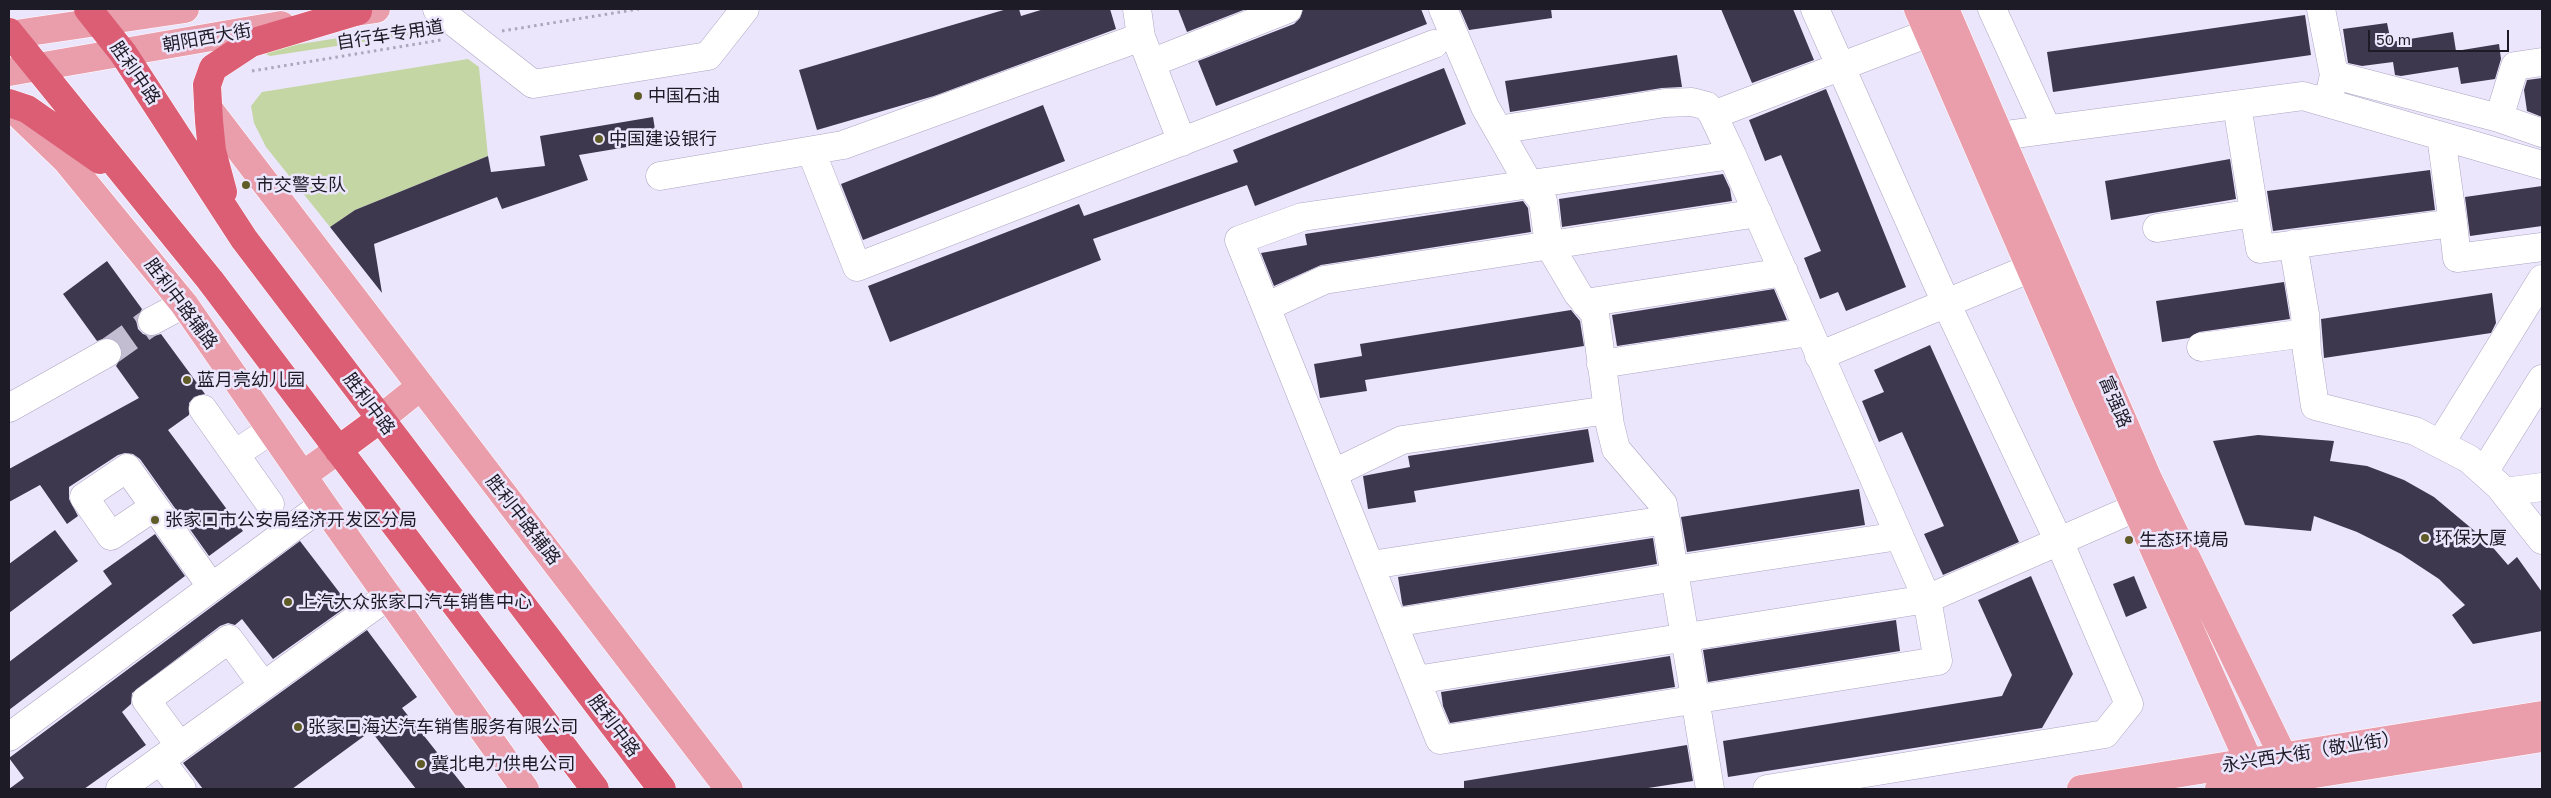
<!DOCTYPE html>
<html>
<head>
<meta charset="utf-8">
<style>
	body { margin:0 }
	#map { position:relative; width:2551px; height:798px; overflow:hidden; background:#ece6fd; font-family:"Golos Text",sans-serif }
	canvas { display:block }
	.frame { position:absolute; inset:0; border:10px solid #1d1b25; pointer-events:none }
	.scale { position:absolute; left:2368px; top:30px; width:141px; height:22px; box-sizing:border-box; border:2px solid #1d1b25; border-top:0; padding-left:6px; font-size:15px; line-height:18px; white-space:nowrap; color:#1d1b25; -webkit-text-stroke:4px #ece6fd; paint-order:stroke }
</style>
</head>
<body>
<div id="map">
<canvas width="2551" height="798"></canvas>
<div class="frame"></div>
<div class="scale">50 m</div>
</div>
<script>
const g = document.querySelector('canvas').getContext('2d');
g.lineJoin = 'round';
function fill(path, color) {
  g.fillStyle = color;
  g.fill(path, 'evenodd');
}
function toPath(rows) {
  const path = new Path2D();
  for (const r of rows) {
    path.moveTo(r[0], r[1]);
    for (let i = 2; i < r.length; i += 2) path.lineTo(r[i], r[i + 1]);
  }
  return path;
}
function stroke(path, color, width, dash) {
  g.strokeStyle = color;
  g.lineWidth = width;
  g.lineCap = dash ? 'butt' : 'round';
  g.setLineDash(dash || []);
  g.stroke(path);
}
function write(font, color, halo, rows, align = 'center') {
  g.font = font + ' "Golos Text","Noto Sans SC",sans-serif';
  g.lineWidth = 5;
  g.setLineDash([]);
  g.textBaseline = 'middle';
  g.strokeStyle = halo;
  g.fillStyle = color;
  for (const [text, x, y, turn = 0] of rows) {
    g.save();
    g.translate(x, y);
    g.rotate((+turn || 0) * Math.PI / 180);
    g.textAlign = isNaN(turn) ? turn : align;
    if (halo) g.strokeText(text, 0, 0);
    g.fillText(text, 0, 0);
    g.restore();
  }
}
fill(toPath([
	[420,25,424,28,423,33,270,56,266,54,269,49],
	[468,59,479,67,488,156,355,210,330,227,266,147,254,123,251,106,262,92]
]), '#c4d6a3');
fill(toPath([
	[1007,9,1019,9,1021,16,1044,9,1110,9,1116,29,934,96,817,130,799,70],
	[1178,9,1246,9,1187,32],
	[1303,9,1421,9,1427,24,1216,106,1198,61,1294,24,1300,18],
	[1460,9,1551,9,1552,18,1469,30],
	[1721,9,1793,9,1814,60,1752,83],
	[2305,15,2311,55,2053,92,2047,52],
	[2387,23,2391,42,2453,32,2456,51,2499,44,2501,59,2495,79,2461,84,2458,67,2401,76,2395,75,2393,62,2362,66,2348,63,2343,29],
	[1677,55,1682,87,1662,88,1510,112,1505,81],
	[1444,68,1466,124,1255,206,1247,185,1093,239,1101,260,890,342,868,286,1079,204,1084,216,1238,162,1233,150],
	[2542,78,2542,117,2527,111,2524,90,2527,80],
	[1826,89,1906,287,1846,311,1838,292,1820,299,1804,258,1821,251,1781,155,1765,161,1749,120],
	[1043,105,1065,161,863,240,841,184],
	[653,117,657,142,579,155,588,180,502,209,497,197,374,244,382,293,330,227,355,210,488,156,491,172,545,166,540,136],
	[2230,159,2236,199,2111,220,2105,181],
	[2430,170,2435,210,2273,231,2267,191],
	[1723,174,1730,189,1732,201,1562,227,1559,199],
	[2542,186,2542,226,2470,236,2465,197],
	[1523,201,1528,208,1531,232,1321,265,1274,286,1261,253,1307,245,1305,234],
	[107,261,142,309,136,320,138,329,143,334,151,337,161,334,205,394,194,397,189,403,189,415,168,430,243,531,209,556,140,459,133,454,125,453,118,455,69,487,69,499,78,516,67,524,40,485,9,502,9,469,139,398,116,366,123,354,120,345,115,340,108,337,97,341,63,294],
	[2284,282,2290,319,2199,332,2189,338,2162,342,2156,301],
	[1774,289,1787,320,1617,346,1612,315],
	[2492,293,2496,323,2491,333,2324,358,2321,319],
	[1571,310,1580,321,1584,346,1365,380,1367,391,1320,398,1314,364,1362,356,1360,344],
	[1930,345,2019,542,1943,575,1924,534,1944,526,1902,432,1879,442,1862,401,1884,392,1874,370],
	[1588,429,1594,462,1414,491,1416,502,1368,509,1363,476,1410,467,1408,456],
	[2258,435,2334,441,2330,461,2367,466,2404,480,2434,497,2489,543,2508,565,2517,557,2542,592,2542,631,2473,644,2452,615,2465,605,2439,579,2401,554,2357,532,2314,516,2311,531,2245,525,2213,441],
	[1859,489,1865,525,1687,552,1681,517],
	[55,530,78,561,9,613,9,564],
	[155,534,185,576,9,710,9,662,112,584,103,571],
	[1653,538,1657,564,1403,606,1402,603,1398,577],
	[300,541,349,605,273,659,242,619,235,625,228,623,220,626,132,693,131,704,122,712,146,745,84,789,9,789,24,778,9,758],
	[2031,576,2073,674,2042,728,1728,777,1723,741,2002,696,2012,675,1978,600],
	[2134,576,2147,608,2126,617,2113,584],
	[1896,620,1900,651,1708,682,1703,650],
	[367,630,417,697,402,708,466,789,416,789,371,731,292,789,203,789,183,763],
	[1670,656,1675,687,1450,723,1443,706,1441,692],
	[1687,745,1693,781,1642,789,1464,789,1464,781]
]), '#3e384f');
stroke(toPath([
	[107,353,152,321]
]), '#c3bdd2', 28, [28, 14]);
const minor = toPath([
	[437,9,533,84,708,56,745,9],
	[1137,9,1141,37,1182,142],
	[1443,9,1485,107,1529,184,1543,201,1549,245,1578,294,1595,314,1610,425,1616,449,1663,504,1710,789],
	[1992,9,2047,129],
	[2321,9,2334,75,2330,93],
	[1151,63,1288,9],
	[2334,75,2499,118,2542,133],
	[2237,105,2260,249,2453,223,2441,136],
	[2499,118,2515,66,2542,62],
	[1498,130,1665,103,1692,102,1707,106,1713,115],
	[1999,136,2303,96,2542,165],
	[811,151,857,267,1434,44],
	[1732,155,1927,599,1938,661,1440,740,1239,240,1302,217,1732,155],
	[1732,155,1713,115,1929,33],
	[660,176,843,145,1141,37],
	[2453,223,2457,258,2542,247],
	[2157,228,2254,213],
	[2293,244,2305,314,2307,352,2315,406,2415,431,2469,459,2499,486,2542,540],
	[1585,303,1784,272],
	[1266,307,1324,280,1758,213],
	[152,321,184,304],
	[2201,347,2306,333],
	[1819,356,2031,268],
	[1601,364,1809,332],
	[9,408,107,353],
	[203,409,270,504],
	[2440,444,2542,279],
	[235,454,271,430],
	[2484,472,2542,379],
	[1334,473,1402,440,1608,410],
	[2512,491,2542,487],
	[154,507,111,536,84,497,127,468,211,586],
	[1371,565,1666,520],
	[1674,570,1899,536],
	[1393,623,1676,577],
	[1416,680,1927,599,2135,508],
	[9,737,323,505],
	[180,746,146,700,229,639,263,685],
	[160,760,182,789],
	[120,789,388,596],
	[1767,789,2105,734,2129,704,2062,548,1946,303,1815,9]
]);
const major = toPath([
	[1918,9,2084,392,2261,789],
	[1945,9,2149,481,2299,789],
	[335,15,376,9],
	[9,35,185,9],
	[9,72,281,25],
	[208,108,729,789],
	[13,109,66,160,184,304,323,505,525,789],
	[380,419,420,387],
	[303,475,338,450],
	[2081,789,2542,715],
	[2219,789,2542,738]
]);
const highway = toPath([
	[88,9,123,53,244,239,662,789],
	[9,32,210,280,595,789],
	[9,103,27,109,100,160],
	[223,192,212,151,209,121,207,85,213,68,251,43,358,11],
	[338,450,380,419]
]);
stroke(minor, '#aca5c1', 29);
stroke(major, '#fff', 29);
stroke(highway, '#fff', 29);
stroke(toPath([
	[502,31,639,9],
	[252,71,441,40]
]), '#aca7ba', 3, [2.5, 4]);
stroke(minor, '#fff', 28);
stroke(major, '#ea9eac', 28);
stroke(highway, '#dc5e74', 28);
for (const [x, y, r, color] of [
	[638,96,5,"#605c28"],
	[599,139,5,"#605c28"],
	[246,185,5,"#605c28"],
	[187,380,5,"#605c28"],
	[155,520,5,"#605c28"],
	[2425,538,5,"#605c28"],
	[2129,540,5,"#605c28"],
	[288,602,5,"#605c28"],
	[298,727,5,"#605c28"],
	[421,764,5,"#605c28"]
]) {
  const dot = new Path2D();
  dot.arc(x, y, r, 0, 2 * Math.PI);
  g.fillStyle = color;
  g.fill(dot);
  stroke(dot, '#ece6fd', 2);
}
write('18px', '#1d1b25', '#ece6fd', [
	["自行车专用道",390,35,-9],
	["朝阳西大街",207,38,-10],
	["胜利中路",135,73,55],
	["胜利中路辅路",181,304,53],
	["富强路",2115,402,67],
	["胜利中路",369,404,53],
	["胜利中路辅路",523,520,52],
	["胜利中路",614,726,53],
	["永兴西大街（敬业街）",2311,752,-9]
]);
write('18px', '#1d1b25', '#ece6fd', [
	["中国石油",648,96],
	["中国建设银行",609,139],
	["市交警支队",256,185],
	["蓝月亮幼儿园",197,380],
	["张家口市公安局经济开发区分局",165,520],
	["环保大厦",2435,538],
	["生态环境局",2139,540],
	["上汽大众张家口汽车销售中心",298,602],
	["张家口海达汽车销售服务有限公司",308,727],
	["冀北电力供电公司",431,764]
], 'left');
</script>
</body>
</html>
